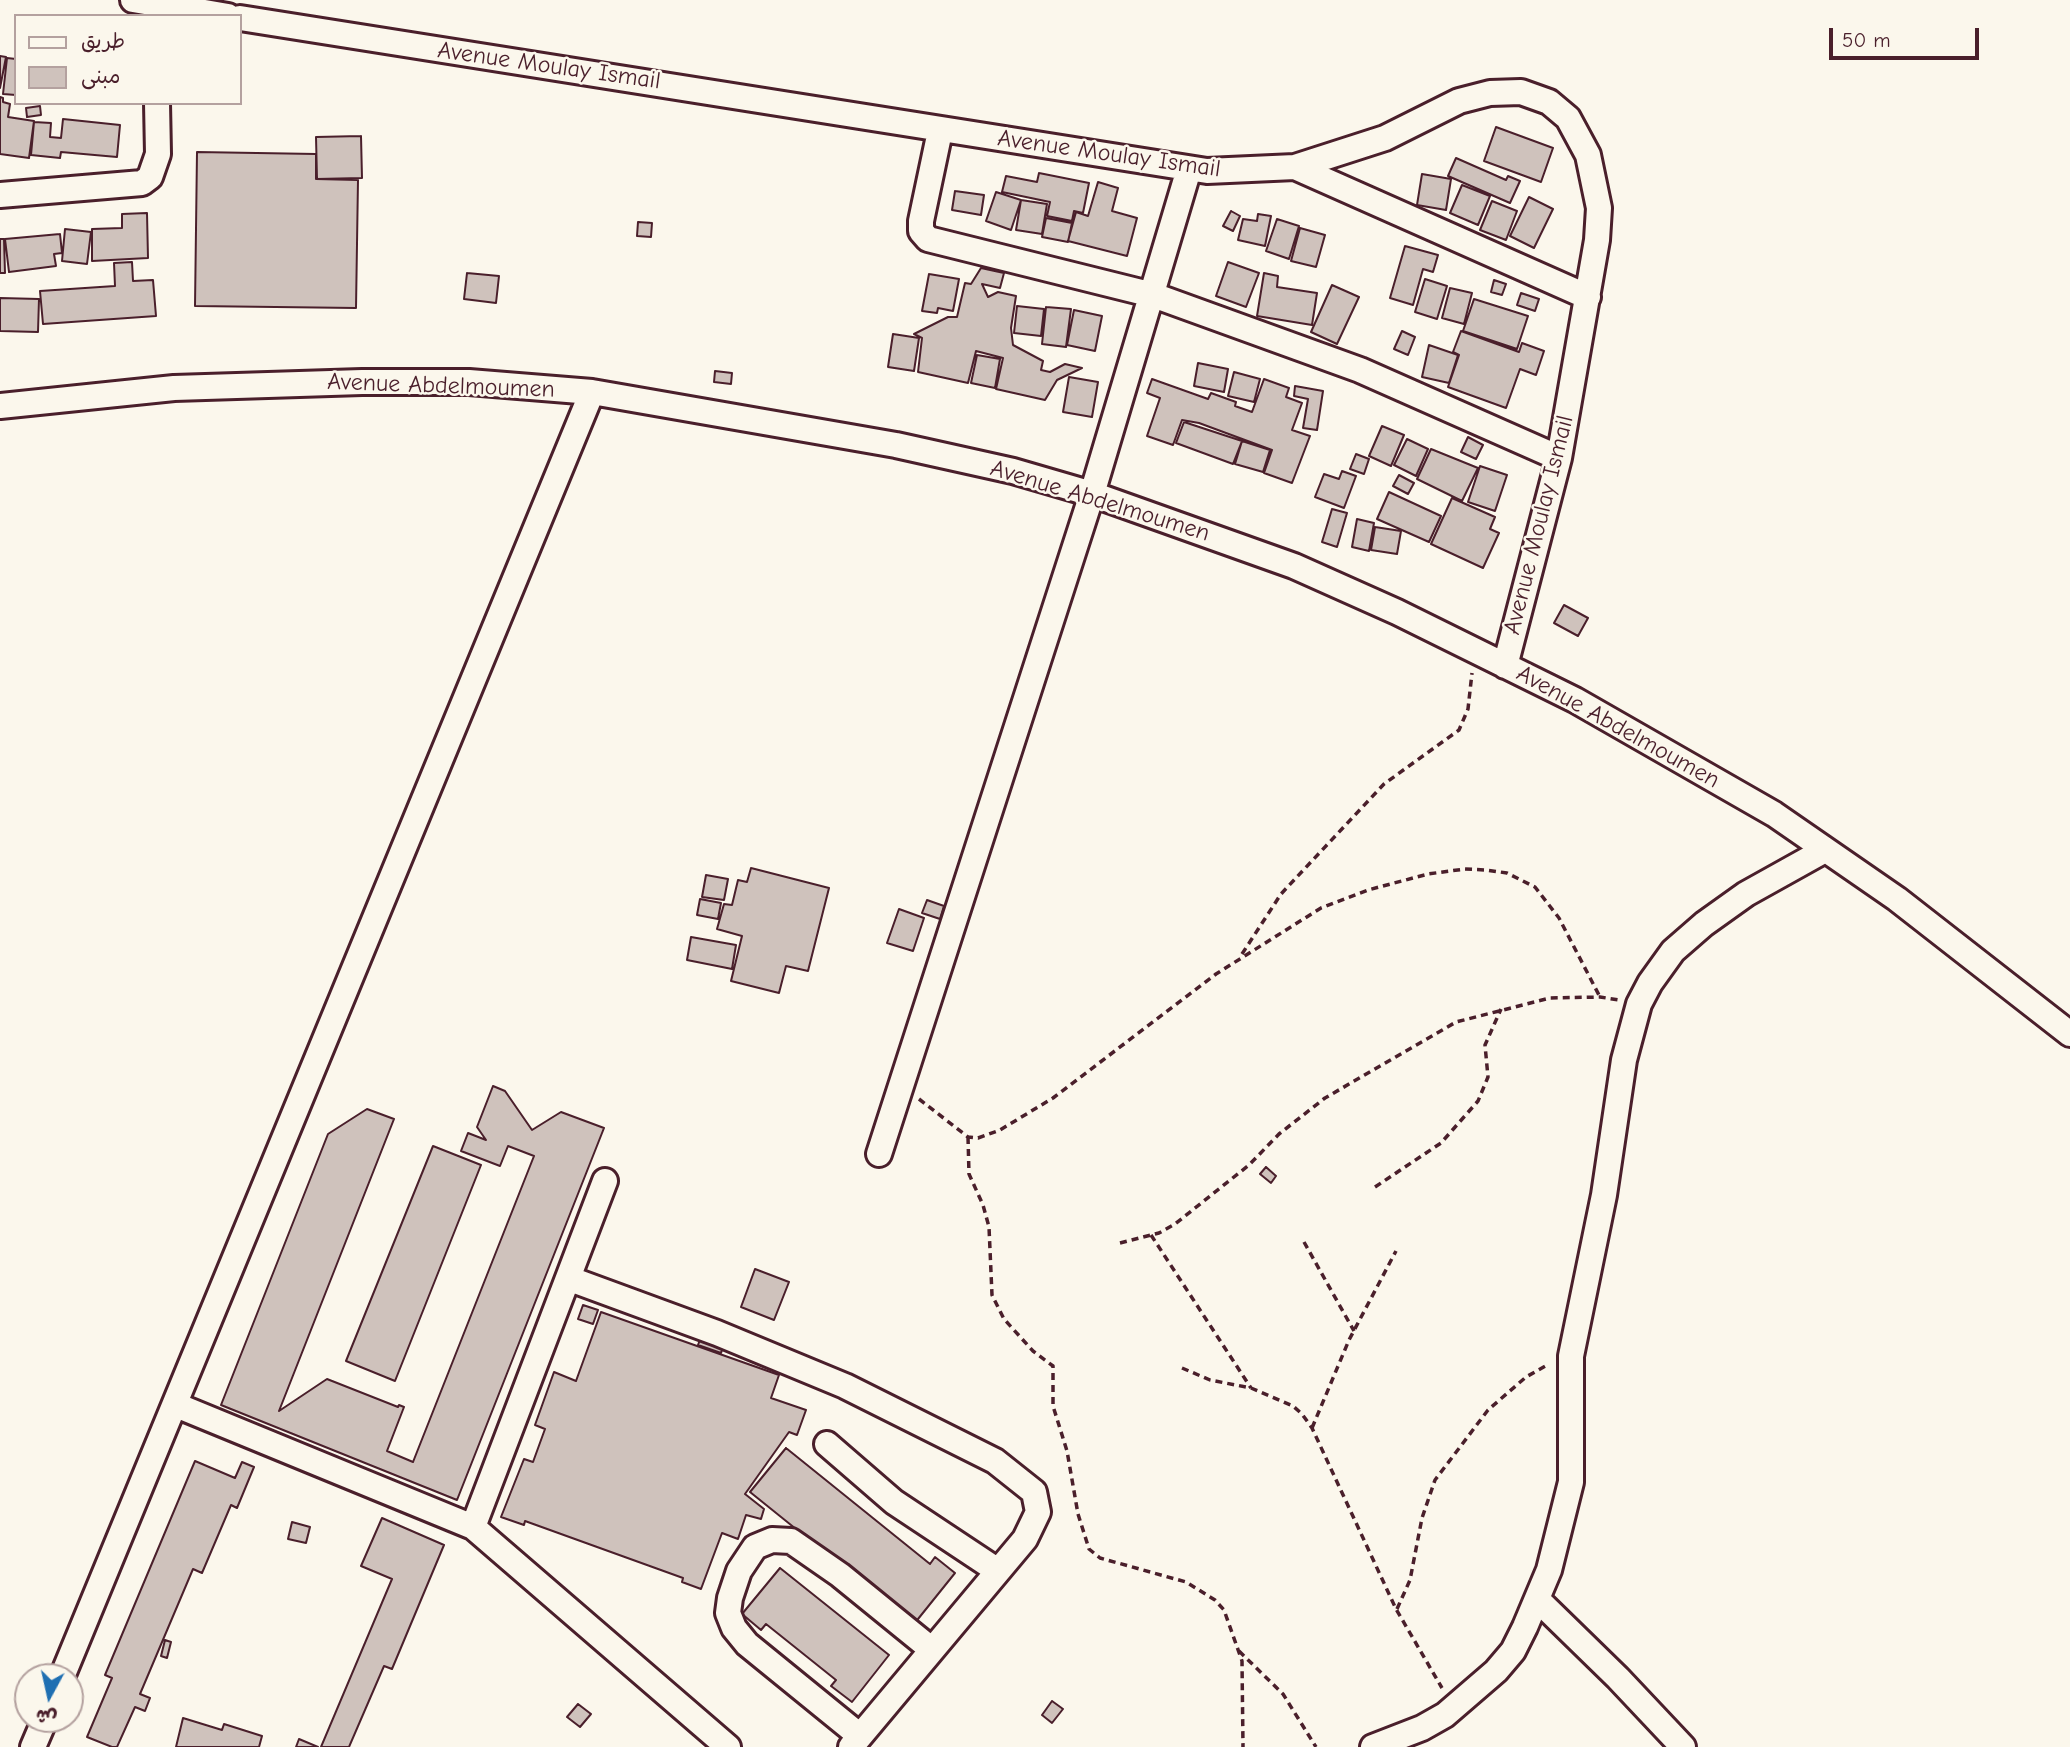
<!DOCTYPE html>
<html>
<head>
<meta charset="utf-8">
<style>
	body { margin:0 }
	#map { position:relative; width:2070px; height:1747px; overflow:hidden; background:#fbf7ec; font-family:"Comic Neue","Playpen Sans Arabic",sans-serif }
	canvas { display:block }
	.legend { position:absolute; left:14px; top:14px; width:228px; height:91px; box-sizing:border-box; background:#fbf7ec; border:2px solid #b4a19f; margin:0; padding:9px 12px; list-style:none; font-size:21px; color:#4a1f2b }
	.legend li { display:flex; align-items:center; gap:14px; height:35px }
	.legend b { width:35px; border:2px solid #b4a19f }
	.north { position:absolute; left:14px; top:1663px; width:70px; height:70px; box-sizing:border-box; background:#fbf7ec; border:2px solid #b4a19f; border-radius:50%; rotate:188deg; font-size:19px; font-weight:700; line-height:28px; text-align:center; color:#4a1f2b }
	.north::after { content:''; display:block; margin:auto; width:24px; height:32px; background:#1f6fb2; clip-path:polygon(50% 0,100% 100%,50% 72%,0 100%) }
	.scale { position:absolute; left:1829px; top:28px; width:150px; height:32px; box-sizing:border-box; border:4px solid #4a1f2b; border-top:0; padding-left:9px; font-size:21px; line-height:24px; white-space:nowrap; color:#4a1f2b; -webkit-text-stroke:5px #fbf7ec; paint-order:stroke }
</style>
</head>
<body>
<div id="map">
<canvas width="2070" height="1747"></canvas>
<ul class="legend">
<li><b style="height:9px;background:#fbf7ec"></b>طريق</li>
<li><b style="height:19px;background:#cfc2bc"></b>مبنى</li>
</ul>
<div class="north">ش</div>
<div class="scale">50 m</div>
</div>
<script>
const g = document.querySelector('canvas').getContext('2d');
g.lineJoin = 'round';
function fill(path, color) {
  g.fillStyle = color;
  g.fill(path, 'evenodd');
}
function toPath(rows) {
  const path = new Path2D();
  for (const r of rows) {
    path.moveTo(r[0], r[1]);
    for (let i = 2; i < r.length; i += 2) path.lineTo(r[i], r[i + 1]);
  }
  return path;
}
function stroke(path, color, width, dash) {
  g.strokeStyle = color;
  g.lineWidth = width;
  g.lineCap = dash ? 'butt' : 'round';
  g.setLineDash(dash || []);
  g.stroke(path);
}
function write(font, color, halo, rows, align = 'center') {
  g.font = font + ' "Comic Neue",sans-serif';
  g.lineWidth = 5;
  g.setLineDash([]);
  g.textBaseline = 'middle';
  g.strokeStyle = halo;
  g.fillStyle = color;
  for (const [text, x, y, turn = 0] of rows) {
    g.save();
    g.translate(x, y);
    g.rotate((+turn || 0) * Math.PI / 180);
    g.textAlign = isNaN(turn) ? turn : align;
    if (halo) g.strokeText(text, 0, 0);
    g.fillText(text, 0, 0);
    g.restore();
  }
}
const building = toPath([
	[0,56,6,57,0,88,0,56],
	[7,58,16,59,16,95,3,94,7,58],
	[0,97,3,98,3,102,10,104,8,117,34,121,29,158,0,154,0,97],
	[40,106,41,115,27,117,26,108,40,106],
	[63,119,120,125,117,157,61,152,60,158,31,155,34,122,51,123,50,137,61,138,63,119],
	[1496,127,1553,148,1541,182,1484,161,1496,127],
	[361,136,362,178,317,179,316,137,361,136],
	[197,152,316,154,316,179,358,180,356,308,195,306,197,152],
	[1456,158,1506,180,1508,176,1520,181,1510,203,1448,176,1456,158],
	[1039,173,1089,183,1083,213,1074,211,1072,221,1047,216,1050,202,1002,192,1006,176,1037,182,1039,173],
	[1422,174,1451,179,1446,210,1417,205,1422,174],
	[1098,182,1118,188,1112,211,1137,218,1127,256,1068,241,1076,212,1088,216,1098,182],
	[1462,185,1490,196,1478,225,1450,213,1462,185],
	[955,191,984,195,981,215,952,210,955,191],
	[996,192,1021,200,1011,230,986,221,996,192],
	[1529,197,1553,209,1534,248,1510,236,1529,197],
	[1021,200,1047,204,1042,234,1016,230,1021,200],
	[1492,201,1517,211,1506,240,1480,230,1492,201],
	[1231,211,1240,216,1233,231,1223,226,1231,211],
	[147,213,148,258,92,261,92,229,122,228,122,214,147,213],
	[1258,214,1271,216,1265,246,1238,240,1243,219,1257,221,1258,214],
	[1046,218,1072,223,1068,242,1042,237,1046,218],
	[1277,219,1299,226,1289,259,1266,251,1277,219],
	[638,222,652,223,651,237,637,236,638,222],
	[1300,228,1325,235,1316,267,1291,261,1300,228],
	[65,229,91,232,87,264,62,261,65,229],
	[60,234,62,253,54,254,56,266,9,272,5,239,60,234],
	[0,239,4,239,5,273,0,273,0,239],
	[1405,246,1438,255,1433,272,1423,269,1413,305,1390,298,1405,246],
	[132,262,133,281,153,280,156,316,43,324,40,291,115,286,114,263,132,262],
	[1228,262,1259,273,1246,307,1216,296,1228,262],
	[981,268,1004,273,1000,288,982,284,988,297,998,292,1016,296,1011,328,1013,345,1043,361,1041,370,1050,372,1065,364,1082,368,1057,380,1045,400,996,389,1003,358,976,351,968,383,918,372,922,338,914,334,948,317,957,317,965,283,971,284,981,268],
	[467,273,499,276,496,303,464,299,467,273],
	[1264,273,1278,276,1277,287,1317,293,1312,325,1257,316,1264,273],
	[929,274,959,279,953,311,938,308,937,313,922,311,929,274],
	[1425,279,1447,286,1437,319,1415,312,1425,279],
	[1494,280,1506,284,1502,295,1491,292,1494,280],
	[1332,285,1359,297,1337,344,1311,332,1332,285],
	[1450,288,1472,293,1464,324,1442,318,1450,288],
	[1521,293,1539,299,1535,311,1517,305,1521,293],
	[0,298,39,299,38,332,0,331,0,298],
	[1474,299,1528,316,1517,349,1463,331,1474,299],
	[1017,306,1044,309,1041,336,1014,333,1017,306],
	[1046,307,1071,309,1066,347,1042,344,1046,307],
	[1074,310,1102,316,1095,351,1067,345,1074,310],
	[1402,331,1415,337,1408,355,1394,349,1402,331],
	[1461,331,1519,352,1522,343,1544,351,1536,375,1520,369,1506,408,1448,387,1459,355,1453,352,1461,331],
	[893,334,919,338,914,371,888,367,893,334],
	[1429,345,1458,355,1449,383,1422,377,1429,345],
	[977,355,1000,359,995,388,971,383,977,355],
	[1198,363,1228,369,1224,392,1194,386,1198,363],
	[715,371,732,373,731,384,714,382,715,371],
	[1234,372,1260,379,1254,402,1228,396,1234,372],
	[1069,377,1098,382,1092,417,1063,412,1069,377],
	[1152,379,1208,399,1211,393,1236,402,1235,406,1252,412,1264,379,1289,388,1286,397,1302,403,1292,430,1310,436,1292,483,1264,473,1272,450,1199,423,1182,420,1173,445,1147,436,1160,398,1147,393,1152,379],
	[1295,386,1323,391,1317,430,1303,428,1308,399,1294,396,1295,386],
	[1184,422,1242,441,1233,464,1176,443,1184,422],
	[1382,426,1404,435,1391,466,1369,456,1382,426],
	[1468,437,1483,445,1476,459,1461,452,1468,437],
	[1407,439,1428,449,1416,476,1394,465,1407,439],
	[1242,441,1270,450,1263,472,1235,464,1242,441],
	[1431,449,1478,468,1462,501,1417,479,1431,449],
	[1356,454,1369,459,1364,474,1350,469,1356,454],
	[1480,466,1507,475,1495,511,1468,502,1480,466],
	[1342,471,1356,476,1344,508,1315,497,1324,474,1339,479,1342,471],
	[1399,475,1414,483,1408,494,1393,486,1399,475],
	[1389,492,1441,516,1429,542,1377,519,1389,492],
	[1452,498,1495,517,1490,529,1499,533,1483,568,1431,544,1452,498],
	[1332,509,1347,513,1337,547,1322,542,1332,509],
	[1357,519,1374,523,1369,551,1352,547,1357,519],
	[1375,527,1401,531,1397,554,1371,550,1375,527],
	[1564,605,1588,618,1578,636,1554,623,1564,605],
	[751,868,829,888,808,971,786,966,779,993,731,981,742,936,717,929,724,904,732,905,738,880,747,882,751,868],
	[706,875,728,879,724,900,702,897,706,875],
	[700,899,721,903,718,919,697,915,700,899],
	[927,900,944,906,940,919,922,913,927,900],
	[899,909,924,918,913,951,887,943,899,909],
	[691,937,736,945,732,969,687,960,691,937],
	[493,1086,505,1091,532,1130,561,1112,604,1128,457,1500,221,1405,328,1134,367,1109,394,1119,279,1411,327,1379,398,1407,399,1405,404,1407,387,1451,413,1462,534,1156,508,1146,500,1166,461,1151,468,1133,486,1140,477,1127,493,1086],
	[433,1146,481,1165,395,1381,346,1361,433,1146],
	[1266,1167,1276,1176,1271,1183,1260,1174,1266,1167],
	[755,1269,789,1282,774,1320,741,1307,755,1269],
	[583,1305,598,1310,593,1324,578,1319,583,1305],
	[601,1312,779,1375,771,1398,806,1410,797,1435,789,1432,745,1494,764,1509,761,1519,746,1515,738,1539,722,1533,701,1589,682,1582,683,1578,525,1521,524,1525,501,1517,524,1459,533,1462,545,1429,535,1425,554,1372,576,1381,601,1312],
	[701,1337,724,1345,721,1353,698,1345,701,1337],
	[786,1448,930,1564,935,1557,955,1573,914,1624,750,1492,786,1448],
	[195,1461,235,1478,242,1462,254,1467,237,1508,231,1505,202,1573,193,1569,140,1694,150,1698,145,1711,135,1707,117,1747,112,1747,87,1737,112,1678,105,1675,195,1461],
	[382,1518,444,1545,392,1669,384,1666,349,1747,321,1747,392,1579,361,1566,382,1518],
	[292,1522,310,1527,306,1543,288,1539,292,1522],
	[780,1568,889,1655,852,1702,831,1686,836,1680,766,1624,761,1630,742,1614,780,1568],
	[165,1640,171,1642,167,1658,161,1656,165,1640],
	[1052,1701,1063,1709,1052,1723,1042,1715,1052,1701],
	[578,1704,591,1714,580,1727,567,1717,578,1704],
	[183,1718,222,1730,224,1724,262,1736,259,1747,176,1747,183,1718],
	[299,1739,318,1747,296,1747,299,1739]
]);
fill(building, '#cfc2bc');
stroke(building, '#4a1f2b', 2);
const street = toPath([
	[133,0,228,16],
	[240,18,1207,171,1295,167,1385,138,1459,101,1490,93,1521,92,1549,102,1568,118,1588,155,1599,208,1597,240,1559,458,1505,666],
	[940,131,921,221,921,231,928,239,1153,295,1360,370,1559,458],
	[1295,167,1588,297],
	[0,195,142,183,150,177,158,154,157,103],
	[0,406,174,388,362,382,469,382,592,392,896,445,1013,471,1092,494,1294,566,1397,612,1575,700,1774,814,1897,899,2070,1034],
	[879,1154,1092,494,1189,169],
	[570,1279,717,1333,845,1386,995,1461,1034,1492,1038,1512,1025,1539,851,1747],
	[176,1405,473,1527,728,1747],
	[827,1444,894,1502,998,1571],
	[473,1527,605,1181],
	[1537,1599,1618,1678,1683,1747],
	[62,1677,592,392],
	[860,1736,747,1644,734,1628,728,1613,730,1598,739,1571,755,1547,772,1540,791,1541,840,1575,931,1649],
	[33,1747,45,1719],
	[1373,1747,1422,1728,1445,1715,1496,1671,1513,1651,1525,1627,1549,1570,1571,1482,1571,1356,1604,1195,1624,1060,1639,1004,1650,983,1673,951,1704,924,1746,894,1825,850]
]);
stroke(street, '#4a1f2b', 30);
stroke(toPath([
	[1242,954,1281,894,1384,784,1459,730,1468,709,1472,673],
	[919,1099,968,1137,978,1138,1000,1130,1053,1098,1216,974,1321,908,1368,890,1428,874,1465,869,1486,870,1507,873,1535,887,1559,918,1600,997],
	[968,1137,969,1174,983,1205,989,1227,992,1295,1004,1319,1033,1351,1053,1366,1053,1406,1067,1451,1078,1514,1089,1549,1100,1558,1186,1582,1215,1600,1224,1610,1242,1661,1243,1747],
	[1375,1187,1441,1143,1478,1101,1488,1077,1485,1045,1501,1009],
	[1151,1235,1251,1388],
	[1304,1242,1354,1331],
	[1120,1243,1159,1233,1175,1224,1249,1165,1279,1134,1325,1098,1456,1022,1550,998,1600,997,1619,1000],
	[1182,1368,1210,1380,1251,1388,1293,1406,1302,1414,1312,1428,1396,1609,1442,1688],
	[1312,1428,1349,1340,1396,1251],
	[1397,1609,1410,1580,1422,1518,1435,1480,1488,1410,1526,1377,1549,1364],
	[1239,1651,1283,1694,1316,1747]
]), '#4a1f2b', 3.5, [7, 5]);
stroke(street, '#fbf7ec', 24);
write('24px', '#4a1f2b', '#fbf7ec', [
	["Avenue Moulay Ismail",549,66,8],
	["Avenue Moulay Ismail",1109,154,8],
	["Avenue Abdelmoumen",441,386,2],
	["Avenue Abdelmoumen",1100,501,17],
	["Avenue Moulay Ismail",1539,525,-76],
	["Avenue Abdelmoumen",1618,727,29]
]);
</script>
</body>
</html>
